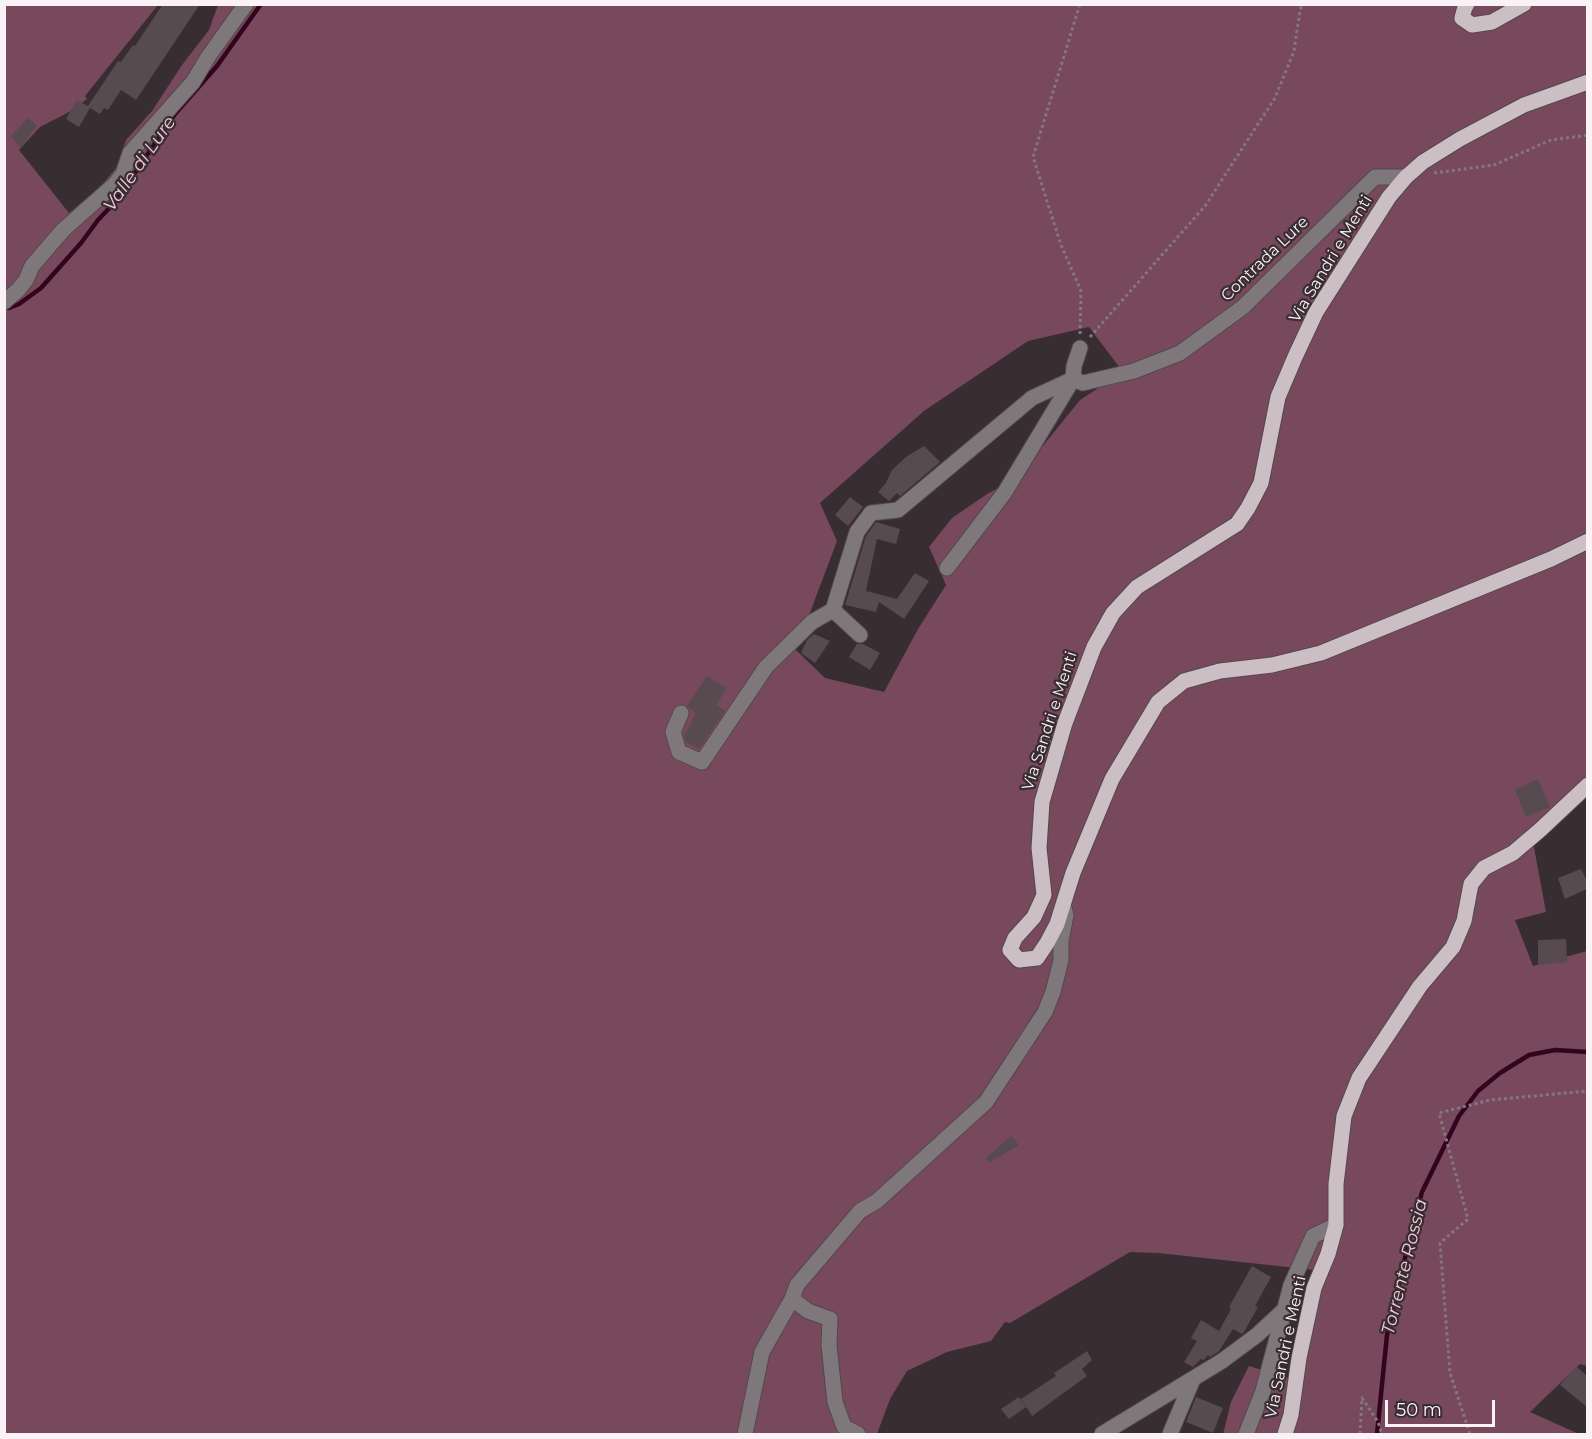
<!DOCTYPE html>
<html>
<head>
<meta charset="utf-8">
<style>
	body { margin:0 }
	#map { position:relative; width:1592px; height:1439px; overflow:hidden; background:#382d31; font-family:Montserrat,sans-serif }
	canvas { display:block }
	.frame { position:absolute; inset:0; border:6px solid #faf2f5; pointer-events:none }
	.scale { position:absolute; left:1385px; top:1400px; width:110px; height:27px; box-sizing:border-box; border:3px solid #faf2f5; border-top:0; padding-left:8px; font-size:18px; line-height:21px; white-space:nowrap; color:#faf2f5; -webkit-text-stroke:4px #382d31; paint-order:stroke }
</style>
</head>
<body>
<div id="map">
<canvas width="1592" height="1439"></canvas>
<div class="frame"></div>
<div class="scale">50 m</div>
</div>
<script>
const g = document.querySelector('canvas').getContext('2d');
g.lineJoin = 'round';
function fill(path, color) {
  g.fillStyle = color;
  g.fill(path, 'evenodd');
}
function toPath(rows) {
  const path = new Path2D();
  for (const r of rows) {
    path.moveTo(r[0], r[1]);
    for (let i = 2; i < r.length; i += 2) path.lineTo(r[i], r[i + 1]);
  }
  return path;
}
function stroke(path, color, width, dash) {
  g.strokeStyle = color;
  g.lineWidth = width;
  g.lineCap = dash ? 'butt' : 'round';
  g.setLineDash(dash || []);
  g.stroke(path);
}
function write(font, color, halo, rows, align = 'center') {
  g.font = font + ' Montserrat,sans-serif';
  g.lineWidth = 4.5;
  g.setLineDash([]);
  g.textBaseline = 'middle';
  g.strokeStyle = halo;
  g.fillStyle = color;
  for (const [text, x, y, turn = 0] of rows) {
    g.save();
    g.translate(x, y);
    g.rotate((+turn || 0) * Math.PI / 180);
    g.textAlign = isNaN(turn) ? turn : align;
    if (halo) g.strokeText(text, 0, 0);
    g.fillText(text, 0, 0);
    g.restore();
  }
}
fill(toPath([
	[5,5,158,5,85,96,87,99,69,112,40,127,19,150,69,213,101,186,116,168,126,140,152,111,182,65,209,30,218,5,1587,5,1587,791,1533,842,1546,912,1515,920,1533,966,1587,951,1587,1366,1580,1364,1530,1412,1579,1434,1223,1434,1231,1402,1249,1366,1294,1380,1315,1270,1158,1253,1130,1252,1010,1323,1005,1322,991,1341,947,1352,907,1371,890,1399,877,1434,5,1434],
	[1089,327,1123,372,1080,400,1016,479,987,494,952,518,929,547,946,585,918,629,884,692,825,678,796,650,837,541,820,503,924,411,1028,341]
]), '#78485d');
stroke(toPath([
	[4,306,9,308,19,304,41,288,81,243,98,220,115,202,175,114,217,66,261,4],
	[1377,1434,1387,1335,1412,1228,1422,1192,1459,1116,1478,1091,1500,1073,1529,1055,1555,1050,1588,1052]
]), '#33041d', 4.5);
fill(toPath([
	[163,4,200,4,136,100,121,90,108,110,104,108,100,114,90,108,79,127,66,119,77,100,88,106,118,61,121,62,133,45,135,46],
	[28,118,37,125,21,148,11,136],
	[924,446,940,462,900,496,897,493,889,501,878,492,886,483,892,470,906,457],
	[850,497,863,507,848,526,835,515],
	[876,522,900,529,896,544,877,539,866,591,897,599,915,573,929,581,904,619,879,602,876,612,845,605,866,536],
	[814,634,830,641,815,663,801,653,807,640],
	[857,644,863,644,880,653,870,670,849,657],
	[707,676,727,688,716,705,725,711,699,749,686,742,684,736,696,713,687,706],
	[1538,779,1550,807,1526,817,1515,790],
	[1581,869,1587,881,1587,889,1565,899,1558,878],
	[1566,939,1567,962,1538,965,1538,940],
	[1011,1136,1019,1145,989,1163,986,1158],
	[1252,1266,1271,1277,1255,1306,1258,1307,1244,1332,1242,1334,1233,1329,1219,1351,1210,1357,1208,1355,1204,1360,1201,1359,1193,1367,1184,1362,1197,1341,1191,1338,1201,1320,1219,1331,1231,1309,1229,1307],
	[1087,1351,1092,1360,1082,1369,1087,1376,1032,1416,1021,1399,1056,1376,1054,1373],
	[1576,1366,1587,1376,1587,1407,1560,1385],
	[1019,1397,1026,1407,1009,1419,1001,1409],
	[1196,1397,1223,1408,1213,1433,1186,1422]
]), '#574b50');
const minor = toPath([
	[4,302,18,290,26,280,32,266,63,230,115,184,123,174,130,153,193,82,208,57,246,4],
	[947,568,1005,492,1073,379,1074,366,1080,348],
	[860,635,833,610,857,532,871,513,898,510,1032,398,1073,379,1083,383,1134,371,1180,353,1243,307,1375,177,1406,177],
	[681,713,673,732,679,752,702,762,766,667,812,622,833,610],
	[792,1299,808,1311,830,1319,829,1345,835,1402,844,1427,858,1434],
	[745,1434,762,1352,792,1299,797,1285,860,1211,877,1201,986,1102,1045,1012,1053,992,1061,960,1061,941,1066,915,1064,908],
	[1102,1434,1222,1361,1257,1335,1284,1310],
	[1170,1434,1193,1379],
	[1246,1434,1263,1391,1291,1285,1313,1236,1336,1225]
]);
const major = toPath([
	[1467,4,1465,7,1462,18,1472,25,1492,22,1524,4],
	[1588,82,1524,105,1460,139,1423,162,1406,177,1389,197,1316,312,1295,357,1278,397,1261,483,1248,508,1237,524,1137,587,1113,613,1094,647,1065,723,1042,802,1039,848,1044,895,1034,917,1015,938,1010,950,1019,960,1037,958,1047,943,1057,924,1073,873,1112,779,1158,702,1184,681,1220,671,1272,665,1321,653,1551,559,1588,541],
	[1285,1434,1291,1415,1299,1358,1314,1288,1328,1254,1336,1225,1336,1184,1344,1116,1359,1078,1420,986,1453,947,1464,921,1471,884,1484,868,1513,853,1540,830,1588,785]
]);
stroke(minor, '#53494c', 17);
stroke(major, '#53494c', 17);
stroke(toPath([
	[1434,173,1494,165,1551,140,1588,135],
	[1080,334,1081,291,1061,245,1033,157,1080,4],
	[1090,337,1205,206,1247,141,1275,98,1294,51,1300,11,1302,4],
	[1360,1434,1362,1398,1378,1422,1382,1434],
	[1470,1434,1450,1373,1440,1243,1468,1219,1439,1113,1490,1100,1588,1091]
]), '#82787c', 3, [3, 3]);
stroke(minor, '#7e787a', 15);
stroke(major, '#ccbfc4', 15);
write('16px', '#faf2f5', '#382d31', [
	["Contrada Lure",1265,259,-44],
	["Via Sandri e Menti",1331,259,-59],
	["Via Sandri e Menti",1050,721,-72],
	["Via Sandri e Menti",1286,1347,-78]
]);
write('italic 18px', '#f4cadb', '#382d31', [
	["Valle di Lure",140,164,-55],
	["Torrente Rossia",1405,1267,-76]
]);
</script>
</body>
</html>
